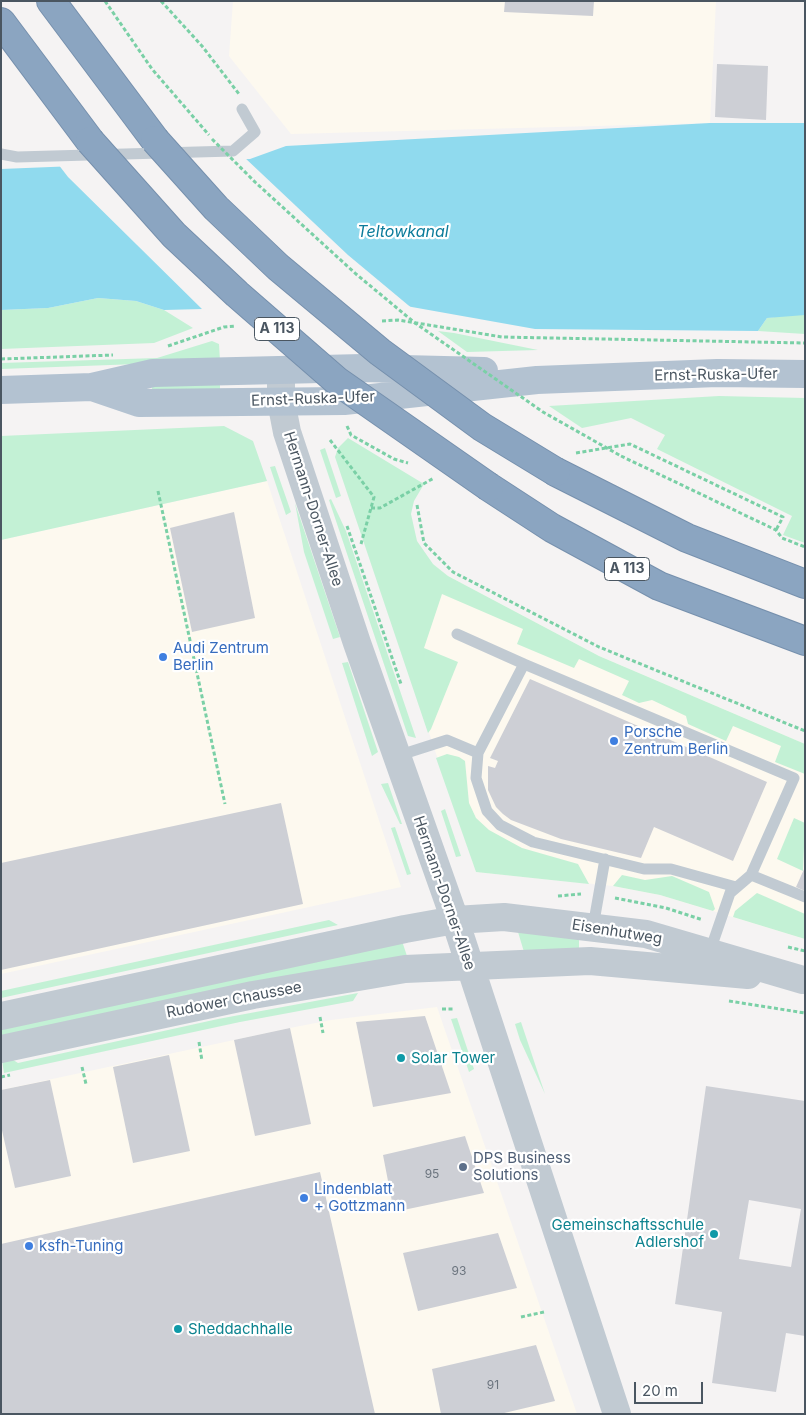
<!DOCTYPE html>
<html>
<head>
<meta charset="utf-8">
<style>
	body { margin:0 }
	#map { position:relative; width:806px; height:1415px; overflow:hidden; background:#f5f3f3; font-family:Inter,sans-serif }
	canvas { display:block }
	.frame { position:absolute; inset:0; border:2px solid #4a5661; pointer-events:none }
	.scale { position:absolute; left:634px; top:1382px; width:69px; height:22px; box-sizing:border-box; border:2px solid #4a5661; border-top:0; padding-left:6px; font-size:15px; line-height:18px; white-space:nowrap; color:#4a5661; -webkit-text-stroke:4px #fff; paint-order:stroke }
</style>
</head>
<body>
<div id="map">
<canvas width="806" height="1415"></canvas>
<div class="frame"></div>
<div class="scale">20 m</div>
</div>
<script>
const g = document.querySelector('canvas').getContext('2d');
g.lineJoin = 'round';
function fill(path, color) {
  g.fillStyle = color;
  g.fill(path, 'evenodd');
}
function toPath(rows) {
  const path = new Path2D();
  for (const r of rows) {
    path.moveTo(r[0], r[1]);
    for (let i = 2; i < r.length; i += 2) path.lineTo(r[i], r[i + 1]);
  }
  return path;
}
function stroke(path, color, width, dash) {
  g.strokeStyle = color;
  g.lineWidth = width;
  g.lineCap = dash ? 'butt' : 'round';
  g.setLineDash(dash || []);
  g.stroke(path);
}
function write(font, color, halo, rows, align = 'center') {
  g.font = font + ' Inter,sans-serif';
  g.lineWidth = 4.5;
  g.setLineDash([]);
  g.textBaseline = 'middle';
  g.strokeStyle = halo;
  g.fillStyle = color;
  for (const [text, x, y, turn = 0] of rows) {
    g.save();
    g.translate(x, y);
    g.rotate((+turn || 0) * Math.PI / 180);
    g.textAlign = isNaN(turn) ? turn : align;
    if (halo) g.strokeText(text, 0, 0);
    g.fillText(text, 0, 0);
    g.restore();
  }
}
fill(toPath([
	[233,1,716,1,710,123,291,134,229,56],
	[267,481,401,887,1,974,1,540],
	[364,540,433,564,448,576,599,656,805,744,805,939,660,895,613,886,476,872],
	[437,1007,577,1414,1,1414,1,1090,290,1028,331,1020]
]), '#fdf9ef');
fill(toPath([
	[98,298,136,301,164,310,193,328,154,343,1,349,1,310,48,308],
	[790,315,805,315,805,334,758,331,767,318],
	[438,331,454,333,538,350,467,352],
	[212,341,219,344,220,361,1,369,1,363,157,358],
	[220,382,220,390,152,390,152,386],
	[719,396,805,398,805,543,783,535,792,516,657,449,665,435,631,418,582,428,549,406],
	[224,426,253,441,267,481,1,540,1,436],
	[348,438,424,484,414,501,411,514,417,541,433,564,448,576,599,656,805,744,805,774,775,762,781,746,733,726,726,741,688,724,686,716,652,700,639,703,622,695,629,681,579,659,574,668,517,644,523,629,442,594,424,648,458,662,431,729,428,733,335,457,338,448],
	[325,448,341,496,336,498,320,450],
	[275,466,291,512,286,515,270,467],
	[331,499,346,531,416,738,408,736,329,500],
	[295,503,340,637,333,639,304,552],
	[348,662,378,752,372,756,342,663],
	[447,754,459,757,465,761,469,803,476,818,489,830,522,848,578,864,589,884,476,872,436,758],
	[388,783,402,824,400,824,381,784],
	[445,809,461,856,456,857,441,811],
	[794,818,805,823,803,871,777,859],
	[395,827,411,874,407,875,391,828],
	[622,875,645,880,672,876,709,892,715,909,713,911,660,895,613,886],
	[757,893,805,914,805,939,733,917,735,911],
	[329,920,338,925,1,998,1,991],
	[518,932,576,938,579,940,579,948,524,952],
	[402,941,408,959,1,1038,1,1026],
	[358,993,353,1001,240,1022,4,1073,2,1060,10,1058,18,1063,218,1019],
	[457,1018,474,1069,469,1072,451,1019],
	[521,1022,545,1094,520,1040,515,1024]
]), '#c3f1d5');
fill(toPath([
	[710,123,805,123,805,315,767,318,758,331,535,329,395,304,164,310,136,301,98,298,48,308,1,310,1,169,250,159,286,146]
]), '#90daee');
fill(toPath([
	[244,157,348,255,414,310,395,307,205,312,68,177,58,164]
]), '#f5f3f3');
fill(toPath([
	[505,1,594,1,593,16,504,12],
	[717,64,768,66,766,120,715,117],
	[234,512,255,618,192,632,170,528],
	[530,679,767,782,733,861,654,827,641,858,561,839,511,820,503,814,496,807,488,790,488,766,495,768,498,761,490,758],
	[281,803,303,904,1,970,1,863],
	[805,867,805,891,796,887],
	[425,1016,451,1093,373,1107,356,1022],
	[290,1028,311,1124,255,1136,234,1040],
	[169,1055,190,1151,133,1163,113,1067],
	[50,1080,71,1176,15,1188,1,1126,1,1090],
	[706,1086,805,1101,805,1336,786,1333,776,1392,712,1383,722,1312,675,1304],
	[749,1200,801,1209,791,1267,739,1259],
	[465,1136,484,1193,394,1212,383,1155],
	[320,1172,375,1414,1,1414,1,1244],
	[498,1233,517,1288,418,1311,403,1253],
	[536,1345,555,1401,500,1414,441,1414,432,1369]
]), '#cdcfd5');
const motorway = toPath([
	[51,1,155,140],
	[1,22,90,141],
	[556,472,687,538,805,584],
	[489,487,552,528,659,586,805,641]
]);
stroke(motorway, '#7690ad', 30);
stroke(toPath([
	[105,1,152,69,209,135],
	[161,1,202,46,239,94],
	[382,321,398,320,502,337,805,343],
	[168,346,224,327,236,326],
	[1,359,113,355],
	[347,426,351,435,394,459,408,463],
	[330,440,374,497,361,544],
	[576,453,630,444,783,517,776,530],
	[621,456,776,530,782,538,805,547],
	[158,491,225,804],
	[417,505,424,543,453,572,599,647,805,731],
	[371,508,380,508,434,478],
	[347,526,401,684],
	[558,896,581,894],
	[615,898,666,908,703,920],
	[788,947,805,951],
	[729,1001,805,1013],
	[442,1009,454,1009],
	[320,1017,323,1033],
	[199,1042,202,1061],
	[82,1067,86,1084],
	[1,1077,10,1075],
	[521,1317,544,1312]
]), '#7ad0a6', 3, [4, 2.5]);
stroke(toPath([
	[1,154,17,157,233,151,255,132,242,109],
	[457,634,524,664],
	[478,753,476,778,487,811,500,825,533,842,644,869,671,869,736,887],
	[397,756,447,740,478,753,524,664,794,778,751,875,730,893,710,951],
	[751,875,805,897],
	[593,927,605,859]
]), '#c1cad2', 11);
stroke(toPath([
	[281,370,281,401,287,432,357,643,455,920,617,1414],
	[1,1016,405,929,455,920,504,917,646,934,803,980],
	[1,1049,253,995,405,969,590,961,748,975]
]), '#c1cad2', 28);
stroke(toPath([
	[92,387,139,403,344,401,537,380,717,373,805,374],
	[1,390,92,387,153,373,363,368,484,371]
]), '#b3c2d1', 28);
stroke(motorway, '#8ba5c1', 28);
const motorwayBridge = toPath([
	[155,140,216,208,278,267,380,352,482,427,556,472],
	[90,141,174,235,237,294,337,381,489,487]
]);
stroke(motorwayBridge, '#7690ad', 30, []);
stroke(toPath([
	[212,139,255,182,356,274,415,323,543,412,621,456]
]), '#7ad0a6', 3, [4, 2.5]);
stroke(motorwayBridge, '#8ba5c1', 28);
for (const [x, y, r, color] of [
	[163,657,5,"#3f7fe0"],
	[614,741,5,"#3f7fe0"],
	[401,1058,5,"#0f9aa8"],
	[463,1167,5,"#5c6f8a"],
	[304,1198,5,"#3f7fe0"],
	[714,1234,5,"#0f9aa8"],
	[29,1246,5,"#3f7fe0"],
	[178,1329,5,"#0f9aa8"]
]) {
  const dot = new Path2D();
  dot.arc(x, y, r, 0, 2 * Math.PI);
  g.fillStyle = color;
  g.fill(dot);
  stroke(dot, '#fff', 2);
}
write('12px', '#6b747e', null, [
	["95",432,1174],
	["93",459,1271],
	["91",493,1385]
]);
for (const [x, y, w] of [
	[277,329,45],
	[627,569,45]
]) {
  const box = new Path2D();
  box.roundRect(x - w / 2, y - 11.5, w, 23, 4);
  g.fillStyle = '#fff';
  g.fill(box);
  stroke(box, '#4a5661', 1);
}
write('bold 14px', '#4a5661', null, [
	["A 113",277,329],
	["A 113",627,569]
]);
write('15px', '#4a5661', '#fff', [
	["Ernst-Ruska-Ufer",716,375,-1],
	["Ernst-Ruska-Ufer",313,399,-2],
	["Hermann-Dorner-Allee",313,509,72],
	["Hermann-Dorner-Allee",444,893,71],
	["Eisenhutweg",617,932,9],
	["Rudower Chaussee",234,1000,-11]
]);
write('15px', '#366cbe', '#fff', [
	["Audi Zentrum",173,648],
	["Berlin",173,665],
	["Porsche",624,732],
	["Zentrum Berlin",624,749],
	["Lindenblatt",314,1189],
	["+ Gottzmann",314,1206],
	["ksfh-Tuning",39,1246]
], 'left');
write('15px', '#0d838f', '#fff', [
	["Solar Tower",411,1058],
	["Gemeinschaftsschule",704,1225,"right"],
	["Adlershof",704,1242,"right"],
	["Sheddachhalle",188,1329]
], 'left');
write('15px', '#4e5e75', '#fff', [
	["DPS Business",473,1158],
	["Solutions",473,1175]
], 'left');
write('italic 16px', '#0c7c9b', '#fff', [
	["Teltowkanal",403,232]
]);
</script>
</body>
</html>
